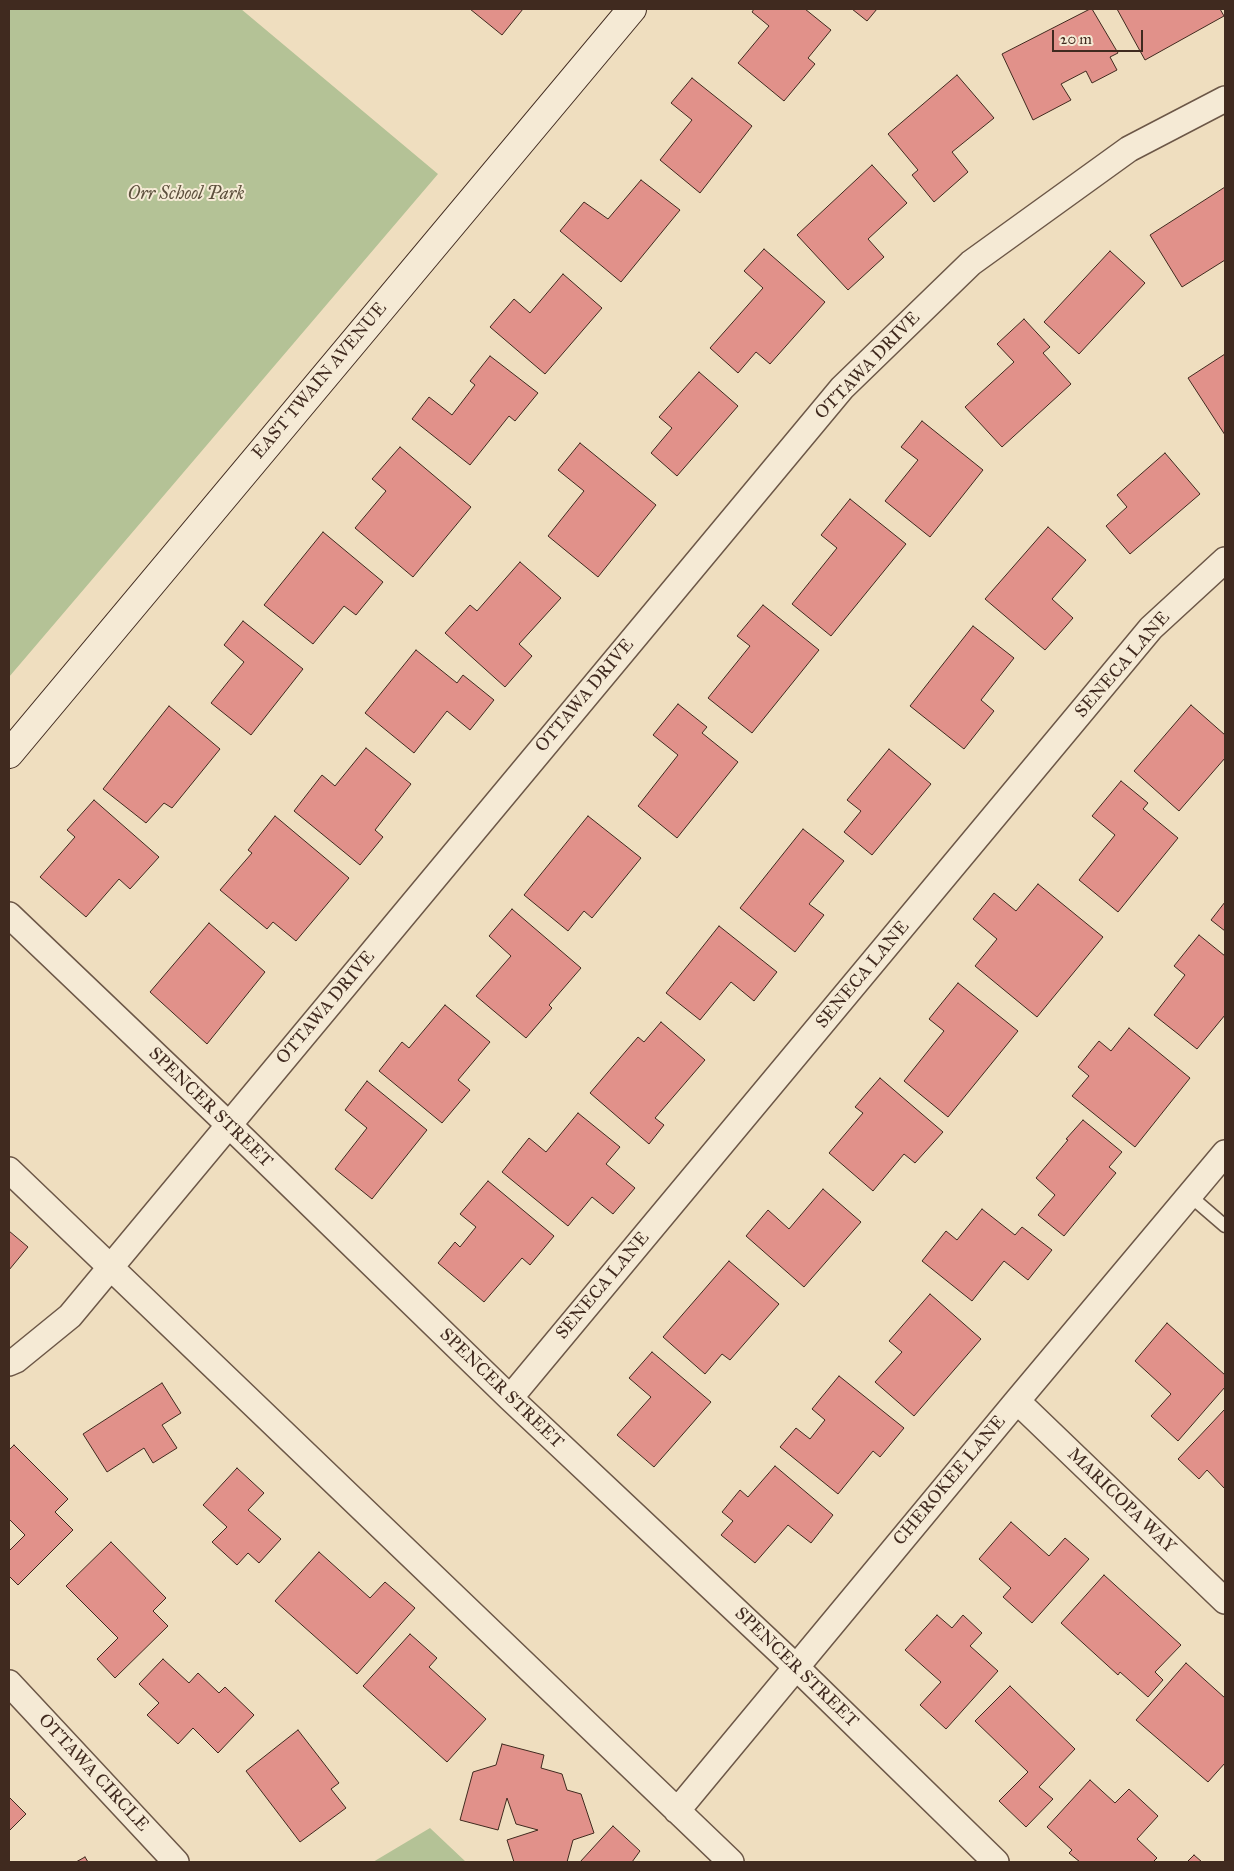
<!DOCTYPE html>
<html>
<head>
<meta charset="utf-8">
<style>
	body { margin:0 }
	#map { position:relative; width:1234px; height:1871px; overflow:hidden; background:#efdebf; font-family:"IM FELL Great Primer",serif }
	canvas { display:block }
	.frame { position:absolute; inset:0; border:10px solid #402a1f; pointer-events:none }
	.scale { position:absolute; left:1052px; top:30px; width:91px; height:22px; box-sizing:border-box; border:2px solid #402a1f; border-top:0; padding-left:6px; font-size:15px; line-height:18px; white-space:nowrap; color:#402a1f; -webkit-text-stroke:4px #f5ead5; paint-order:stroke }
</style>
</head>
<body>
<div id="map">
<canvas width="1234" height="1871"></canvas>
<div class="frame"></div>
<div class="scale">20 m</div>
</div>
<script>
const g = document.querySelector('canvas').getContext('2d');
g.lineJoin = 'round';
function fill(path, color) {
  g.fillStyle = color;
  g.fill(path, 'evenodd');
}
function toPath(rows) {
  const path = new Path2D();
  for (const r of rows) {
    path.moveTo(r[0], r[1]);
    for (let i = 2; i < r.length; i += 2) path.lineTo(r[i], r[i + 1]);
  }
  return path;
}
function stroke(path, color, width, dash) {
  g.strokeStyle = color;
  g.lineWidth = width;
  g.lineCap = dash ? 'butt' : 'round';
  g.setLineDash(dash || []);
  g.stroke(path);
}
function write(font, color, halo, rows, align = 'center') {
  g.font = font + ' "IM FELL Great Primer",serif';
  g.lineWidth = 4;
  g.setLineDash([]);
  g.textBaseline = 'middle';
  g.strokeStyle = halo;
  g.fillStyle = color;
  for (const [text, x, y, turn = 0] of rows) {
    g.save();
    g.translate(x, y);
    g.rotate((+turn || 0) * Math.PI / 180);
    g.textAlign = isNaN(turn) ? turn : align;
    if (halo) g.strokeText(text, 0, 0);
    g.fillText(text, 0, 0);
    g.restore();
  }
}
fill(toPath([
	[9,9,241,9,438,174,9,677],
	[430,1828,466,1862,373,1862]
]), '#b4c296');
const building = toPath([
	[470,9,523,9,502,35,470,9],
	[754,9,805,9,831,30,808,58,815,64,784,101,738,63,769,26,752,12,754,9],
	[852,9,877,9,867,21,852,9],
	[1090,9,1092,9,1118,53,1110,57,1117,70,1092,83,1086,71,1061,84,1071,100,1033,120,1002,54,1090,9],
	[1117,9,1220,9,1224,16,1145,60,1117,9],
	[957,75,994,118,952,152,968,172,934,202,912,175,918,170,888,134,957,75],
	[692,78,752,126,700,193,660,160,692,120,671,103,692,78],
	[872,165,907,203,868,239,884,257,848,290,797,235,872,165],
	[641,180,680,210,621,282,560,231,584,202,608,219,641,180],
	[1225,187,1225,260,1182,287,1150,235,1225,187],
	[764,249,825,302,770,364,756,352,738,373,710,348,763,288,744,271,764,249],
	[1110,251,1145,283,1079,354,1044,322,1110,251],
	[563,274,602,308,545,374,490,327,514,299,530,313,563,274],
	[1024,319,1050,347,1043,353,1071,384,1002,447,965,407,1014,362,997,344,1024,319],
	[1225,354,1225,435,1188,378,1225,354],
	[490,356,538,393,515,421,509,416,470,465,412,419,429,397,452,415,475,385,470,381,490,356],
	[699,372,738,406,677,476,651,453,672,428,659,417,699,372],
	[922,421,983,470,930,537,885,501,918,460,901,447,922,421],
	[580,443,656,505,598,577,548,536,584,491,558,470,580,443],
	[400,447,471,507,413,577,355,528,386,491,372,479,400,447],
	[1165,453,1200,494,1130,554,1106,526,1127,507,1117,495,1165,453],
	[850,499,906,544,831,636,792,604,837,548,821,535,850,499],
	[1048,527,1086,560,1052,599,1073,618,1045,650,985,599,1048,527],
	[323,532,383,582,356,615,344,606,313,644,264,605,323,532],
	[520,562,561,598,519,644,532,656,505,687,445,633,470,605,477,611,520,562],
	[763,605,819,650,752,733,708,698,750,646,737,636,763,605],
	[243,621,303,669,251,735,211,703,244,662,224,645,243,621],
	[973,626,1014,658,981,700,994,711,964,749,910,706,973,626],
	[416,650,457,683,463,675,494,700,470,730,447,711,414,753,365,713,416,650],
	[678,704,707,727,702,733,738,762,677,838,638,806,678,755,653,735,678,704],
	[1191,705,1225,735,1225,758,1179,811,1134,771,1191,705],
	[169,706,220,749,172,808,164,803,146,823,103,789,169,706],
	[366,748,411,784,375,830,383,837,360,865,294,811,322,775,335,786,366,748],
	[889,749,931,784,872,855,844,832,861,811,847,800,889,749],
	[1121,781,1148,803,1143,809,1178,838,1118,912,1079,880,1115,835,1092,816,1121,781],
	[94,800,159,857,130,889,119,879,86,917,40,877,75,837,67,830,94,800],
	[275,816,349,878,296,941,273,922,267,929,220,890,252,853,248,850,275,816],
	[588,816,641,858,592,918,584,911,568,931,524,895,588,816],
	[803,829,844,861,809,904,824,915,795,952,740,908,803,829],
	[1038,884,1103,937,1037,1017,975,966,997,939,973,919,994,893,1016,911,1038,884],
	[1225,902,1225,931,1211,920,1225,902],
	[512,909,581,968,549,1005,552,1008,526,1038,476,996,511,956,489,936,512,909],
	[209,923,265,972,207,1044,150,992,209,923],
	[719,926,777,972,754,1001,731,982,700,1020,666,993,719,926],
	[1199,935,1225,956,1225,1015,1197,1049,1154,1015,1185,975,1174,966,1199,935],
	[958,983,1018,1031,948,1117,904,1081,944,1031,929,1019,958,983],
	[445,1005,490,1042,458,1080,470,1090,442,1123,379,1071,402,1042,409,1048,445,1005],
	[661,1022,705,1060,655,1118,664,1125,649,1144,590,1093,638,1037,644,1042,661,1022],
	[1129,1028,1190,1078,1135,1147,1072,1096,1089,1076,1078,1067,1099,1041,1111,1051,1129,1028],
	[880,1078,943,1132,915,1163,904,1154,873,1191,829,1153,863,1113,855,1107,880,1078],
	[367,1081,427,1130,372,1199,335,1169,367,1128,345,1110,367,1081],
	[578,1113,620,1147,606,1164,635,1188,613,1214,592,1197,568,1226,502,1172,529,1138,546,1152,578,1113],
	[1083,1120,1122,1152,1109,1167,1116,1173,1064,1236,1038,1215,1055,1195,1036,1178,1068,1140,1066,1139,1083,1120],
	[488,1181,554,1236,530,1265,522,1258,484,1302,438,1263,455,1242,460,1247,476,1227,460,1214,488,1181],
	[823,1189,861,1222,804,1287,746,1236,768,1210,789,1229,823,1189],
	[982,1209,1015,1235,1022,1227,1052,1250,1028,1280,1004,1261,972,1301,922,1261,946,1231,957,1240,982,1209],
	[9,1231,28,1247,9,1270,9,1231],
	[729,1261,779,1304,730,1360,722,1354,705,1374,663,1337,729,1261],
	[930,1294,981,1339,914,1416,875,1382,902,1352,889,1341,930,1294],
	[1167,1323,1225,1375,1225,1387,1178,1441,1151,1416,1171,1394,1135,1361,1167,1323],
	[652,1352,711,1402,654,1467,617,1435,651,1397,629,1378,652,1352],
	[839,1376,904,1428,880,1457,873,1451,838,1494,780,1447,796,1428,810,1439,825,1420,812,1409,839,1376],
	[162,1383,181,1413,162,1425,177,1448,153,1463,144,1448,107,1472,83,1434,162,1383],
	[1225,1409,1225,1489,1207,1470,1199,1479,1178,1459,1225,1409],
	[14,1445,68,1499,55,1512,73,1530,18,1585,9,1576,9,1551,25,1535,9,1519,9,1450,14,1445],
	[775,1466,833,1515,811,1543,788,1525,755,1563,721,1535,733,1521,722,1512,740,1490,748,1497,775,1466],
	[237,1468,264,1493,248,1510,281,1539,259,1563,248,1553,237,1565,212,1542,227,1527,203,1505,237,1468],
	[1011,1522,1049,1556,1065,1538,1089,1559,1032,1623,1003,1597,1011,1588,979,1559,1011,1522],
	[111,1542,166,1598,153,1611,168,1626,115,1678,97,1659,118,1638,66,1586,111,1542],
	[319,1552,370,1598,385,1582,415,1608,357,1674,275,1601,319,1552],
	[1104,1575,1181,1645,1155,1672,1163,1680,1148,1697,1120,1672,1118,1675,1061,1623,1104,1575],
	[937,1615,952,1628,963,1615,982,1633,970,1646,998,1671,946,1729,920,1705,941,1682,905,1650,937,1615],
	[410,1634,437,1658,429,1667,486,1719,447,1762,363,1686,410,1634],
	[163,1659,189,1683,198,1673,219,1693,225,1687,254,1715,218,1753,193,1728,178,1744,147,1715,159,1703,139,1684,163,1659],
	[1186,1663,1225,1698,1225,1763,1208,1782,1136,1720,1186,1663],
	[1010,1686,1075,1749,1039,1787,1053,1799,1026,1827,999,1801,1028,1772,975,1721,1010,1686],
	[298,1730,339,1783,331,1789,346,1808,300,1842,246,1771,298,1730],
	[502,1744,544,1755,541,1768,562,1774,567,1790,581,1794,594,1833,573,1840,567,1862,514,1862,507,1840,538,1830,516,1824,507,1798,498,1830,460,1820,473,1772,496,1765,502,1744],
	[1090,1780,1115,1803,1129,1789,1158,1816,1137,1839,1157,1858,1153,1862,1080,1862,1069,1853,1072,1850,1047,1827,1090,1780],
	[9,1797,26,1814,9,1831,9,1797],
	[613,1826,640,1851,632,1862,580,1862,613,1826],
	[1194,1855,1202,1862,1187,1862,1194,1855],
	[85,1857,88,1862,76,1862,85,1857]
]);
fill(building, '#e1918a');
stroke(building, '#402a1f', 1);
const lane = toPath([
	[1189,1195,1225,1226]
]);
const street = toPath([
	[9,915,229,1125,510,1398,796,1667,996,1862],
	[9,1170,731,1862],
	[9,1363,16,1360,70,1316,842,388,971,263,1129,149,1225,99],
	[510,1398,1151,628,1225,560],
	[1017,1401,1225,1601],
	[9,1683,176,1862],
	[677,1811,1017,1401,1225,1153]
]);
const secondary = toPath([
	[9,754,632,9]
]);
stroke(lane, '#6c5747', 15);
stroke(street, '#6c5747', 28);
stroke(secondary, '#402a1f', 30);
stroke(lane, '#f5ead5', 12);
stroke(street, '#f5ead5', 25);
stroke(secondary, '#f5ead5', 28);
write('italic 18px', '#5d503d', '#f5ead5', [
	["Orr School Park",186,195]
]);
write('18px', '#402a1f', '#f5ead5', [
	["OTTAWA DRIVE",868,366,-46],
	["EAST TWAIN AVENUE",320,381,-50],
	["SENECA LANE",1123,665,-49],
	["OTTAWA DRIVE",585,696,-50],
	["SENECA LANE",863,975,-50],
	["OTTAWA DRIVE",326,1008,-50],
	["SPENCER STREET",210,1108,44],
	["SENECA LANE",603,1286,-50],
	["SPENCER STREET",501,1389,44],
	["CHEROKEE LANE",950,1481,-50],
	["MARICOPA WAY",1121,1501,44],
	["SPENCER STREET",796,1668,44],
	["OTTAWA CIRCLE",93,1773,47]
]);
</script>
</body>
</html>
